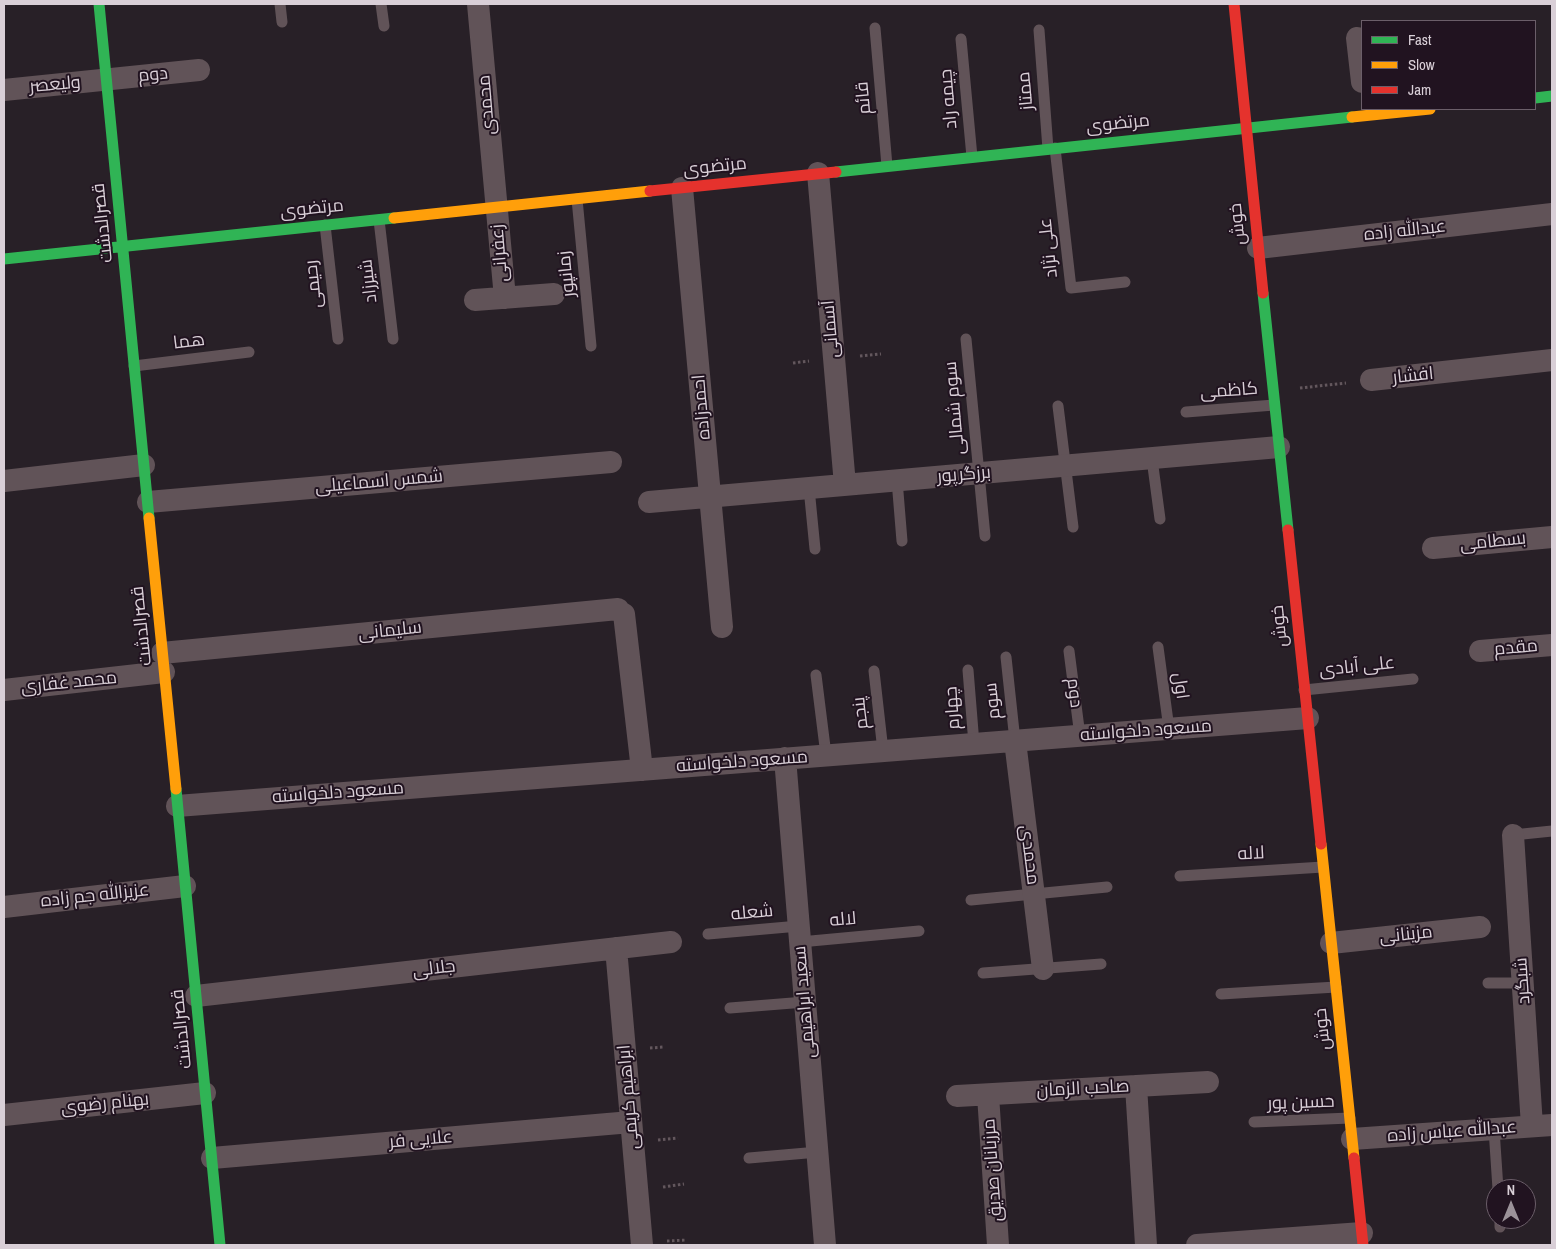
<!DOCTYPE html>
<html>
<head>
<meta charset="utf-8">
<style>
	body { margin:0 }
	#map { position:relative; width:1556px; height:1249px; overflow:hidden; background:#282027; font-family:"Archivo Narrow",sans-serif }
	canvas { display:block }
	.frame { position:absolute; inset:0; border:5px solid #d9cfd7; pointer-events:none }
	.legend { position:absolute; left:1361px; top:20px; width:175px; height:90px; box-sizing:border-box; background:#211320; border:1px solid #6b5e69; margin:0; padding:6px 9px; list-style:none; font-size:15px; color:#d9cfd7 }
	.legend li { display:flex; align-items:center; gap:10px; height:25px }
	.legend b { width:25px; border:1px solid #6b5e69 }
	.north { position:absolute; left:1486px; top:1179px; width:50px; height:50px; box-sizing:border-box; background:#211320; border:1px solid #6b5e69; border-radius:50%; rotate:0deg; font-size:14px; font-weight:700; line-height:20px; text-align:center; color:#d9cfd7 }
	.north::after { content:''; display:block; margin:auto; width:18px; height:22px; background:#9b9299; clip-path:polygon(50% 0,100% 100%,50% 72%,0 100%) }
</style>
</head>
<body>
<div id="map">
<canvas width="1556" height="1249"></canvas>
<div class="frame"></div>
<ul class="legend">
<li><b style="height:6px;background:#30b455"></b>Fast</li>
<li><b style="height:6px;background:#ff9f0a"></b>Slow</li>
<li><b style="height:6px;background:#e5322d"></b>Jam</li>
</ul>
<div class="north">N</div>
</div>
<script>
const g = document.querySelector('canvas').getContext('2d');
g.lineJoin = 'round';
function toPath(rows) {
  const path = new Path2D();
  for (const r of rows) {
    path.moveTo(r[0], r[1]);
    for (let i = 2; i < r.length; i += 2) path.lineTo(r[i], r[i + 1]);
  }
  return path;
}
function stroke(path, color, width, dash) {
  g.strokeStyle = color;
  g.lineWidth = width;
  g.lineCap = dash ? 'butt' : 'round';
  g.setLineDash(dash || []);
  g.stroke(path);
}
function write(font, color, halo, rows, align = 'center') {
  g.font = font + ' "Archivo Narrow",Cairo,sans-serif';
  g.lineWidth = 4;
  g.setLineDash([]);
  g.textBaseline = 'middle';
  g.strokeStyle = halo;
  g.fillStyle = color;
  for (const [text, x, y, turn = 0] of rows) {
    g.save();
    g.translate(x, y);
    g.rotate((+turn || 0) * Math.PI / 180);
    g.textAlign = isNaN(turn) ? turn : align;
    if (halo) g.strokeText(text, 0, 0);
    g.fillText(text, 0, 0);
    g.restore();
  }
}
stroke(toPath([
	[860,356,881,354],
	[793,363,809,361],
	[1300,388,1346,383],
	[650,1048,664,1047],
	[658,1140,678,1138],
	[663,1187,684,1184],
	[667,1241,687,1240]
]), '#63575d', 3, [2.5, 2.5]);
stroke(toPath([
	[280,4,282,22],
	[381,4,384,26],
	[875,28,887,166],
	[1039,30,1048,149],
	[961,39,972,157],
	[1055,148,1071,288,1125,282],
	[577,199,591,346],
	[379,220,393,339],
	[325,225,338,339],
	[966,339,985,536],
	[134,366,249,352],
	[1058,406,1073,527],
	[1186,412,1274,405],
	[1152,459,1160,519],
	[897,480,902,541],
	[809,488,815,549],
	[1158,647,1169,729],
	[1069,651,1080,736],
	[1006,657,1015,741],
	[968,670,974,744],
	[874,671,883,751],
	[816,675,826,755],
	[1304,690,1413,679],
	[1513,835,1552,831],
	[1180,876,1323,867],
	[971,900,1107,887],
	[708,934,799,926],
	[800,942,919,931],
	[983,973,1101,964],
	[1488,983,1524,983],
	[1221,994,1336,987],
	[730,1008,805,1002],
	[1254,1122,1350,1118],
	[1494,1129,1498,1189],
	[749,1158,818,1152],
	[1500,1219,1500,1227]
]), '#615358', 11);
stroke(toPath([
	[478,4,505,298],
	[1357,38,1362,82],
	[4,90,199,70],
	[818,173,845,485],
	[682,188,722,627],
	[1258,248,1552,214],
	[475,300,554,294],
	[1371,380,1552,360],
	[4,481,144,465],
	[148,502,611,462],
	[649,502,1279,447],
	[1433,548,1552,537],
	[624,614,642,770],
	[1480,651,1552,645],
	[162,653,618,609],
	[4,690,164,672],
	[1015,741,1043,969],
	[785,758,825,1245],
	[177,806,1308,718],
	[1513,835,1532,1126],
	[4,907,185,886],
	[1331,943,1480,927],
	[616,948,642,1245],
	[196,996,671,942],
	[1136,1086,1146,1245],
	[988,1095,998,1245],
	[957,1096,1208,1082],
	[4,1115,205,1093],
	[1352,1139,1552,1125],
	[212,1158,631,1122],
	[1197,1245,1362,1233]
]), '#615358', 22);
stroke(toPath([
	[99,4,149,518],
	[1535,98,1552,96],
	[836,172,1352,117],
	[4,259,394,218],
	[1263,293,1288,530],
	[176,789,220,1245]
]), '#30b455', 11);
stroke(toPath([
	[1352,117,1430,109],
	[394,218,650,191],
	[149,518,176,789],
	[1321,844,1354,1158]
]), '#ff9f0a', 11);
stroke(toPath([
	[1234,4,1263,293],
	[650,191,836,172],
	[1288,530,1321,844],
	[1354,1158,1363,1245]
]), '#e5322d', 11);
write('18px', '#d9cfd7', '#211320', [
	["دوم",153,75,-6],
	["ولیعصر",55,85,-5],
	["ممتاز",1026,91,-95],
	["قائم",864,98,-95],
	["چیمه راد",949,99,-95],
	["محمدی",487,105,-95],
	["مرتضوی",1118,124,-6],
	["مرتضوی",715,167,-6],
	["مرتضوی",312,209,-6],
	["قصرالدشت",103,223,-96],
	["خوش",1238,224,-96],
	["عبدالله زاده",1405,231,-6],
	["علی نژاد",1049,248,-96],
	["زعفرانی",500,253,-95],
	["زمانپور",567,274,-96],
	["شیرزاد",369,281,-97],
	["رحیمی",314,284,-96],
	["آسمانی",831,329,-95],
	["هما",189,342,-7],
	["افشار",1413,376,-6],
	["کاظمی",1229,391,-4],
	["احمدزاده",702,407,-95],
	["سوم شمالی",955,408,-95],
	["برزگرپور",964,475,-5],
	["شمس اسماعیلی",379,482,-5],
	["بسطامی",1493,542,-6],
	["قصرالدشت",142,626,-96],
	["خوش",1280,626,-96],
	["سلیمانی",390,631,-6],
	["مقدم",1516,648,-5],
	["علی آبادی",1357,667,-6],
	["محمد غفاری",69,683,-6],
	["اول",1180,686,82],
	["دوم",1074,693,83],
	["سوم",993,701,-96],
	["چهارم",953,708,-94],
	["پنجم",861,713,-97],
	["مسعود دلخواسته",1146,731,-4],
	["مسعود دلخواسته",742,762,-4],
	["مسعود دلخواسته",338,793,-4],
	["لاله",1251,854,-3],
	["محمدی",1029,855,83],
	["عزیزالله جم زاده",95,896,-6],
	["شعله",752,913,-5],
	["لاله",843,920,-5],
	["مزینانی",1406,935,-6],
	["جلالی",434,969,-7],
	["شبگرد",1523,981,-94],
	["سعید ابراهیمی",805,1002,-95],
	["قصرالدشت",182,1029,-96],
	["خوش",1323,1029,-96],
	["صاحب الزمان",1083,1089,-3],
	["ابراهیم کریمی",629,1097,-95],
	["حسین پور",1301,1103,-2],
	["بهنام رضوی",105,1104,-6],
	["عبدالله عباس زاده",1452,1132,-4],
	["علایی فر",421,1140,-5],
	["مرزبانان صدیق",993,1170,-94]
]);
</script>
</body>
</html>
